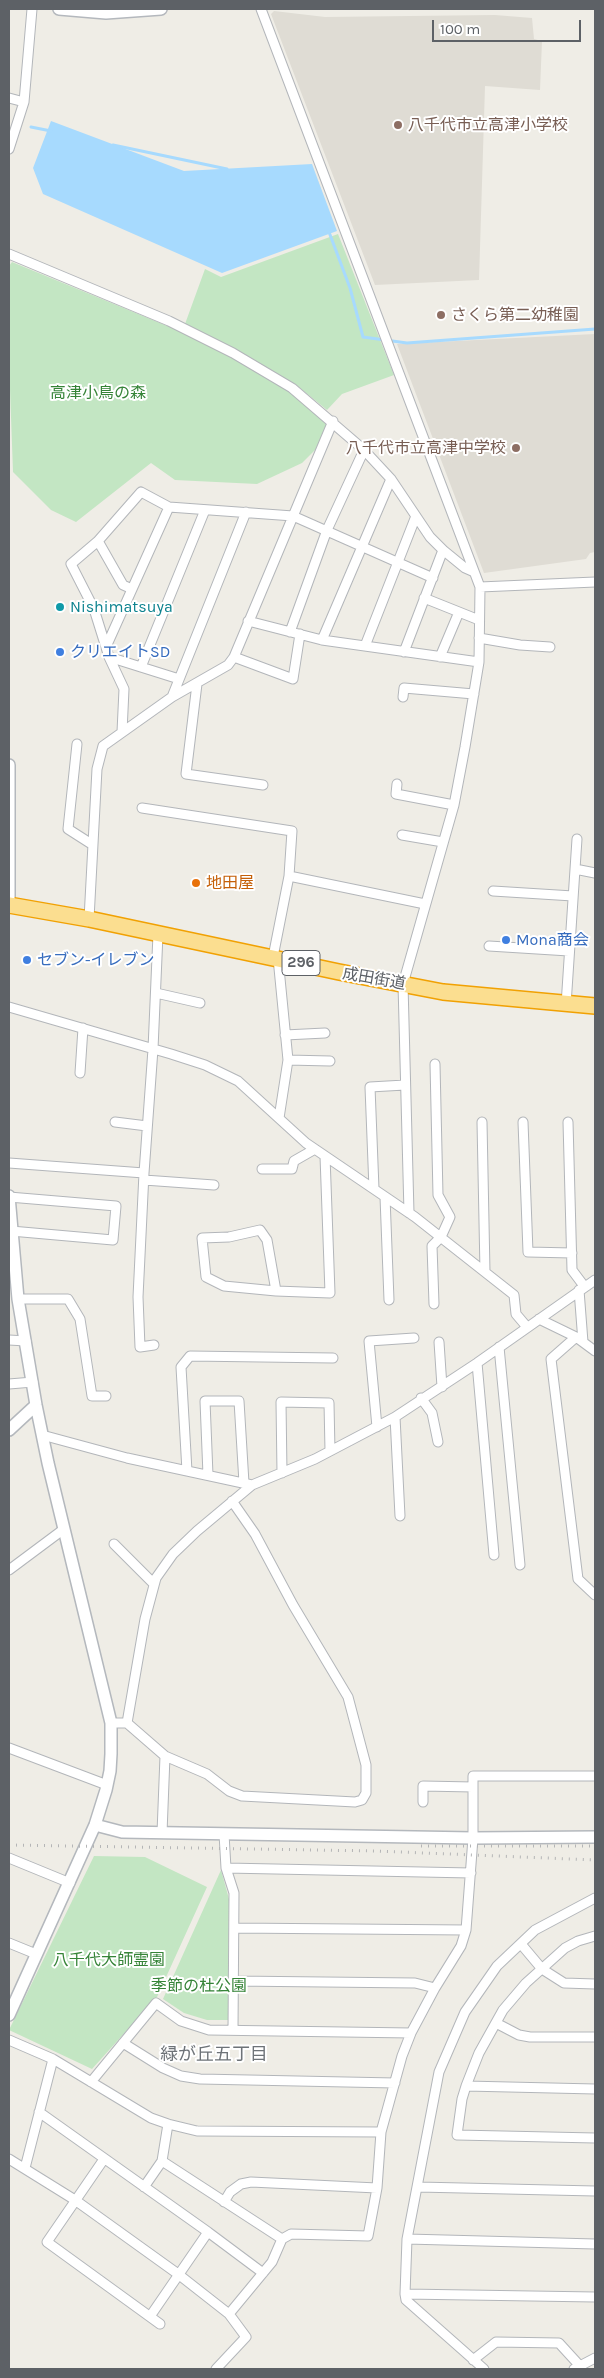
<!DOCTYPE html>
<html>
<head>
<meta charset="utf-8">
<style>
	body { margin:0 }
	#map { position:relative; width:604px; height:2378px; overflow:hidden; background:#efede6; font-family:Karla,sans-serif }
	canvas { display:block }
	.frame { position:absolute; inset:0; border:10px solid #5d6166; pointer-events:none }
	.scale { position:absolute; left:432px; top:20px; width:149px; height:22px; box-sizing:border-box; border:2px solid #5d6166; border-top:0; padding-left:6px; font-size:15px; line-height:18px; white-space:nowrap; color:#5d6166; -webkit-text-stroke:4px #fff; paint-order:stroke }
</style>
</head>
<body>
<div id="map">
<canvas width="604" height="2378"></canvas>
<div class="frame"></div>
<div class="scale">100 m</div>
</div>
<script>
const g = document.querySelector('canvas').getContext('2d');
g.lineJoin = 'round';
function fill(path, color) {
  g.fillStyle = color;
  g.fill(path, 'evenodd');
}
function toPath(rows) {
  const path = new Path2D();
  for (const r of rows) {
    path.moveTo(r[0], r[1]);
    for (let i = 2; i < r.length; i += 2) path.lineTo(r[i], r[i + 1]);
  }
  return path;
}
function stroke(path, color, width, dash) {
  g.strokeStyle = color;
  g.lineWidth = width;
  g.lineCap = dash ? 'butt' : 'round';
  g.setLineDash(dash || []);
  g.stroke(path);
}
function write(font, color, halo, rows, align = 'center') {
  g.font = font + ' Karla,"Noto Sans JP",sans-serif';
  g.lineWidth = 4;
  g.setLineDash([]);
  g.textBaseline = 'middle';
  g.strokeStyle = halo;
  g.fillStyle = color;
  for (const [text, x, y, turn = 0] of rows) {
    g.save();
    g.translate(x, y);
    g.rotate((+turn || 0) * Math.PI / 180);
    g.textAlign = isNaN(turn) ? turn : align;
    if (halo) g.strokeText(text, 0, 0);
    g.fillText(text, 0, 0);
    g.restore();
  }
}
fill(toPath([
	[274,11,325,17,495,15,532,18,534,39,542,41,540,90,485,86,479,280,375,285,271,14],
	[595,334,595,552,590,553,586,559,484,573,397,344]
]), '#dfdcd4');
fill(toPath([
	[338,234,394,375,342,394,327,410,295,384,185,324,205,269,221,277],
	[12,262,211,344,293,394,327,423,317,448,302,463,257,484,175,480,151,463,76,522,51,510,13,472,9,362,9,266],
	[94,1856,145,1857,207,1887,157,1997,92,2069,9,2030],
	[221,1870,229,1899,228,2020,207,2020,184,2013,163,1999]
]), '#c3e6c3');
fill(toPath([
	[51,121,184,171,312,164,337,231,222,273,43,194,33,168]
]), '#a7dafe');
stroke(toPath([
	[31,127,51,131],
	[113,145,227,169],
	[329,232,350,288,363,337,407,343,595,329]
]), '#a7dafe', 3);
const street = toPath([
	[261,9,480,587,479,662,465,747,454,805,403,984,409,1213],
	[9,98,24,102],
	[9,149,24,102,32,9],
	[9,254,169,321,233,353,292,388,364,450,391,479,430,537,443,550,465,568,474,572],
	[98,541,123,585,132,589],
	[480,587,595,582],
	[424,598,479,620],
	[248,621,322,640,479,662],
	[290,632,327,530,364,450],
	[479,638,520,645,550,647],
	[322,640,391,479],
	[365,646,416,516],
	[106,647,169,507],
	[404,652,443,550],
	[109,657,179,679],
	[234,657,293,679,300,634],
	[440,657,459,612],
	[141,667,205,510],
	[197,684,186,774,263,785],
	[172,697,246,512],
	[403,697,404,688,474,694],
	[122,732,124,689,109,657,94,609,71,564,98,541,141,492,169,507,293,516,433,578],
	[77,744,68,829,93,845],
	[397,784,396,794,454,805],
	[142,808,292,831,289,876,273,957],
	[402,835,443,842],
	[575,869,595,873],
	[289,876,425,904],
	[493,891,573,896],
	[89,919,97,769,103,746,172,697,228,665,234,657,333,421],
	[489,946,569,951],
	[278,958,288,1060,279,1118],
	[156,993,200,1003],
	[566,1005,577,839],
	[9,1007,171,1054,205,1065,238,1081,306,1143,415,1217,514,1295,516,1314,527,1327],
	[285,1035,325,1033],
	[288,1060,330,1061],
	[80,1073,83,1028],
	[115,1122,147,1126],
	[482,1122,485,1272],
	[523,1122,528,1252,572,1253],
	[568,1122,572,1270,584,1286],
	[9,1163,144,1173],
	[262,1169,292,1169,294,1161,315,1149],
	[144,1180,214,1185],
	[374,1189,370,1087,405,1085],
	[9,1197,116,1206,113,1240,11,1231],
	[385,1197,389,1300],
	[579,1290,583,1342],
	[276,1291,267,1240,260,1230,229,1237,202,1238,206,1277,224,1286,276,1291,330,1293,325,1156],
	[18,1299,68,1299,80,1319,92,1396,106,1396],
	[434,1304,432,1246,441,1237,450,1217,438,1195,435,1064],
	[539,1319,576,1337,595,1351],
	[576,1337,551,1359,578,1579,595,1595],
	[9,1340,26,1341],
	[439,1342,442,1387],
	[154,1345,140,1347,138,1297,144,1173,153,1049,158,934],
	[499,1347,520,1565],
	[477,1363,494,1555],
	[9,1384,33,1382],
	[421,1398,432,1413,438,1442],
	[395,1417,400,1516],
	[377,1427,369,1341,414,1338],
	[42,1435,127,1458,252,1485],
	[187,1471,181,1367,190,1356,333,1358],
	[282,1473,281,1402,329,1403,330,1451],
	[208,1475,205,1401,239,1401,244,1483],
	[114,1544,154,1584],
	[9,1570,64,1529],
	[111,1723,127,1723,145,1619,156,1578,173,1554,197,1531,252,1485,315,1459,395,1417,477,1363,595,1280],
	[127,1723,165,1756,207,1774,229,1791,242,1796,355,1802,362,1800,366,1793,366,1765,348,1697,293,1605,255,1534,232,1501],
	[9,1748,107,1785],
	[423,1802,423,1786,473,1787],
	[162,1833,165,1756],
	[224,1834,226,1868,234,1893,233,2030],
	[9,1858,70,1883],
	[226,1868,471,1873],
	[234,1928,466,1930],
	[595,1936,578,1941,565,1948,526,1983,503,2010,479,2053,466,2086,462,2099,457,2135,595,2138],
	[9,1943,36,1954],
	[521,1944,542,1969,564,1983,595,1984],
	[234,1981,415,1983,435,1988],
	[496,2023,519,2035,530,2037,595,2037],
	[9,2040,53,2059,151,2118,168,2124,197,2131,381,2132],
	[123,2043,163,2068,181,2076,200,2079,395,2083],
	[91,2082,156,2003,181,2021,209,2030,411,2033],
	[466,2086,595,2089],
	[39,2112,208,2232,263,2273],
	[9,2159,75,2200,178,2274,229,2314,246,2337,216,2369],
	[104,2159,47,2242,160,2324],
	[162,2161,282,2239],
	[25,2168,53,2059],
	[144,2187,162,2161,168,2124],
	[418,2187,595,2191],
	[224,2202,230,2192,241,2184,251,2182,377,2188],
	[407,2239,595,2244],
	[405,2294,595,2297],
	[229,2314,272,2262,282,2239,291,2234,368,2236,377,2188,381,2132,402,2056,411,2033,435,1988,461,1946,466,1930,473,1838,473,1776,595,1776],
	[151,2315,208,2232],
	[473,2360,496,2342,559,2343,580,2366],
	[484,2369,406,2300,405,2294,407,2239,439,2072,465,2012,497,1966,535,1930,595,1898],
	[574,2369,595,2358]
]);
const secondary = toPath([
	[59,9,106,13,161,9],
	[9,765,9,903],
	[9,1196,18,1299,36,1405,48,1463,111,1723,111,1754,110,1771,106,1790,95,1825,9,2015],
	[9,1430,36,1405],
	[95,1825,122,1832,473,1838,595,1837]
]);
const highway = toPath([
	[9,905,89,919,339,972,443,992,595,1006]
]);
stroke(street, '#b3b6ba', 11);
stroke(secondary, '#b4b8bd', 14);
stroke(highway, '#f1a103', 18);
stroke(street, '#fff', 9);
stroke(secondary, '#fff', 11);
stroke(highway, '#fbde90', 15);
stroke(toPath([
	[9,1845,376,1851,595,1860],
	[421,1846,595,1846]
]), '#b4b5b6', 3, [1, 6]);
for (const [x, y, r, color] of [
	[398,125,5,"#8d6e63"],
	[441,315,5,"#8d6e63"],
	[516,448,5,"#8d6e63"],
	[60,607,5,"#0f9aa8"],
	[60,652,5,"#3f7fe0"],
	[196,883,5,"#e8710a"],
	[506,940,5,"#3f7fe0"],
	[27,960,5,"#3f7fe0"]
]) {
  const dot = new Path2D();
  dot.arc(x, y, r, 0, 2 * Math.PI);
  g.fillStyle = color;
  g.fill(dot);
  stroke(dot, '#fff', 2);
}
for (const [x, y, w] of [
	[301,963,38]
]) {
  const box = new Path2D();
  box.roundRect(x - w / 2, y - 12.5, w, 25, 4);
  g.fillStyle = '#fff';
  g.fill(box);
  stroke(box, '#5d6166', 1);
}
write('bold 15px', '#5d6166', null, [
	["296",301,963]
]);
write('16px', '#785e54', '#fff', [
	["八千代市立高津小学校",408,125],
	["さくら第二幼稚園",451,315],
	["八千代市立高津中学校",506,448,"right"]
], 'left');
write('16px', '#368438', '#fff', [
	["高津小鳥の森",98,393],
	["八千代大師霊園",109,1960],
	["季節の杜公園",199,1986]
]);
write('16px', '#0d838f', '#fff', [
	["Nishimatsuya",70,607]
], 'left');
write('16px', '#366cbe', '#fff', [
	["クリエイトSD",70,652],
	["Mona商会",516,940],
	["セブン-イレブン",37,960]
], 'left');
write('16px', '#c56008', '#fff', [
	["地田屋",206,883]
], 'left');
write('16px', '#5d6166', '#fff', [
	["成田街道",374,979,10]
]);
write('18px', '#6e7378', '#fff', [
	["緑が丘五丁目",214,2055]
]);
</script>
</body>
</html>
